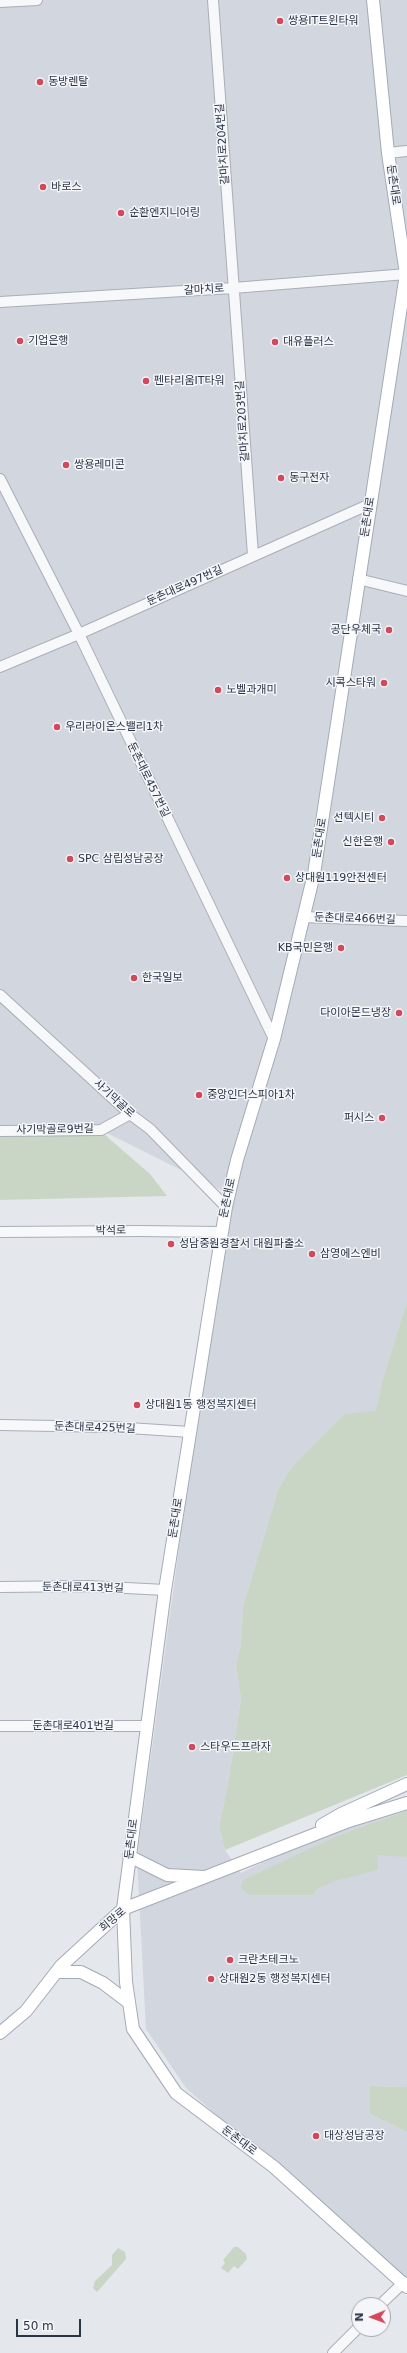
<!DOCTYPE html>
<html>
<head>
<meta charset="utf-8">
<style>
	body { margin:0 }
	#map { position:relative; width:407px; height:2353px; overflow:hidden; background:#e4e7ec; font-family:"DejaVu Sans",sans-serif }
	canvas { display:block }
	.north { position:absolute; left:351px; top:2297px; width:40px; height:40px; box-sizing:border-box; background:#f4f6f9; border:1px solid #a4a8b1; border-radius:50%; rotate:269deg; font-size:11px; font-weight:700; line-height:16px; text-align:center; color:#2b3445 }
	.north::after { content:''; display:block; margin:auto; width:14px; height:18px; background:#d1495b; clip-path:polygon(50% 0,100% 100%,50% 72%,0 100%) }
	.scale { position:absolute; left:16px; top:2319px; width:65px; height:18px; box-sizing:border-box; border:2px solid #2b3445; border-top:0; padding-left:5px; font-size:12px; line-height:14px; white-space:nowrap; color:#2b3445; -webkit-text-stroke:3px #f4f6f9; paint-order:stroke }
</style>
</head>
<body>
<div id="map">
<canvas width="407" height="2353"></canvas>
<div class="north">N</div>
<div class="scale">50 m</div>
</div>
<script>
const g = document.querySelector('canvas').getContext('2d');
g.lineJoin = 'round';
function fill(path, color) {
  g.fillStyle = color;
  g.fill(path, 'evenodd');
}
function toPath(rows) {
  const path = new Path2D();
  for (const r of rows) {
    path.moveTo(r[0], r[1]);
    for (let i = 2; i < r.length; i += 2) path.lineTo(r[i], r[i + 1]);
  }
  return path;
}
function stroke(path, color, width, dash) {
  g.strokeStyle = color;
  g.lineWidth = width;
  g.lineCap = dash ? 'butt' : 'round';
  g.setLineDash(dash || []);
  g.stroke(path);
}
function write(font, color, halo, rows, align = 'center') {
  g.font = font + ' "DejaVu Sans","Noto Sans KR",sans-serif';
  g.lineWidth = 3;
  g.setLineDash([]);
  g.textBaseline = 'middle';
  g.strokeStyle = halo;
  g.fillStyle = color;
  for (const [text, x, y, turn = 0] of rows) {
    g.save();
    g.translate(x, y);
    g.rotate((+turn || 0) * Math.PI / 180);
    g.textAlign = isNaN(turn) ? turn : align;
    if (halo) g.strokeText(text, 0, 0);
    g.fillText(text, 0, 0);
    g.restore();
  }
}
fill(toPath([
	[0,0,407,0,407,1302,376,1412,344,1414,290,1469,278,1490,243,1606,241,1644,236,1665,241,1697,229,1778,219,1827,225,1850,241,1873,349,1821,407,1802,407,2087,371,2086,370,2114,407,2132,407,2282,404,2282,186,2088,146,2029,137,1859,227,1193,101,1130,0,1131]
]), '#d2d6de');
fill(toPath([
	[0,1135,105,1135,150,1174,167,1196,0,1200],
	[407,1302,407,1775,225,1850,219,1827,229,1778,241,1698,236,1665,241,1644,243,1606,278,1490,290,1469,344,1414,376,1411,382,1383],
	[407,1811,407,1857,377,1855,378,1870,335,1881,317,1889,313,1895,250,1895,241,1889,243,1880,337,1836],
	[370,2086,407,2087,407,2132,370,2114],
	[234,2247,238,2247,246,2254,247,2259,238,2269,234,2266,228,2273,221,2268,225,2263,223,2260],
	[118,2248,125,2252,126,2259,97,2292,93,2288,95,2281,112,2265,112,2255]
]), '#c9d6c5');
const minor = toPath([
	[213,0,253,555],
	[0,2,37,0],
	[388,153,407,151],
	[0,302,233,288,407,274],
	[0,479,79,634,274,1039],
	[358,579,407,591],
	[0,667,79,634,370,504],
	[304,917,407,921],
	[0,995,130,1114,150,1129,226,1207],
	[0,1131,101,1130,130,1114],
	[0,1232,139,1231,221,1232],
	[0,1425,113,1427,190,1432],
	[0,1587,88,1586,165,1590],
	[0,1726,146,1726],
	[380,2305,404,2282],
	[333,2353,359,2327]
]);
const major = toPath([
	[373,0,388,153,406,274,314,874,274,1039,237,1160,226,1207,165,1590,123,1909,126,1982,133,2029,176,2093,274,2167,407,2287],
	[322,1825,341,1814,407,1784],
	[129,1856,167,1875,204,1877],
	[57,1972,81,1972,103,1983,128,2002],
	[0,2033,26,2011,61,1966,123,1909,349,1821,407,1803]
]);
stroke(minor, '#a9aeb7', 12);
stroke(major, '#a3abb8', 14);
stroke(minor, '#f7f8fa', 10);
stroke(major, '#fff', 12);
for (const [x, y, r, color] of [
	[280,21,4,"#d1495b"],
	[40,82,4,"#d1495b"],
	[43,187,4,"#d1495b"],
	[121,213,4,"#d1495b"],
	[20,341,4,"#d1495b"],
	[275,342,4,"#d1495b"],
	[146,381,4,"#d1495b"],
	[66,465,4,"#d1495b"],
	[281,478,4,"#d1495b"],
	[389,630,4,"#d1495b"],
	[384,683,4,"#d1495b"],
	[218,690,4,"#d1495b"],
	[57,727,4,"#d1495b"],
	[382,818,4,"#d1495b"],
	[391,842,4,"#d1495b"],
	[70,859,4,"#d1495b"],
	[287,878,4,"#d1495b"],
	[341,948,4,"#d1495b"],
	[134,978,4,"#d1495b"],
	[399,1013,4,"#d1495b"],
	[199,1095,4,"#d1495b"],
	[382,1118,4,"#d1495b"],
	[171,1244,4,"#d1495b"],
	[312,1254,4,"#d1495b"],
	[137,1405,4,"#d1495b"],
	[192,1747,4,"#d1495b"],
	[230,1960,4,"#d1495b"],
	[211,1979,4,"#d1495b"],
	[316,2136,4,"#d1495b"]
]) {
  const dot = new Path2D();
  dot.arc(x, y, r, 0, 2 * Math.PI);
  g.fillStyle = color;
  g.fill(dot);
  stroke(dot, '#f4f6f9', 1.5);
}
write('11px', '#2b3445', '#f4f6f9', [
	["쌍용IT트윈타워",288,21],
	["동방렌탈",48,82],
	["바로스",51,187],
	["순환엔지니어링",129,213],
	["기업은행",28,341],
	["대유플러스",283,342],
	["펜타리움IT타워",154,381],
	["쌍용레미콘",74,465],
	["동구전자",289,478],
	["공단우체국",381,630,"right"],
	["시콕스타워",376,683,"right"],
	["노벨과개미",226,690],
	["우리라이온스밸리1차",65,727],
	["선텍시티",374,818,"right"],
	["신한은행",383,842,"right"],
	["SPC 삼립성남공장",78,859],
	["상대원119안전센터",295,878],
	["KB국민은행",333,948,"right"],
	["한국일보",142,978],
	["다이아몬드냉장",391,1013,"right"],
	["중앙인더스피아1차",207,1095],
	["퍼시스",374,1118,"right"],
	["성남중원경찰서 대원파출소",179,1244],
	["삼영에스엔비",320,1254],
	["상대원1동 행정복지센터",145,1405],
	["스타우드프라자",200,1747],
	["크란츠테크노",238,1960],
	["상대원2동 행정복지센터",219,1979],
	["대상성남공장",324,2136]
], 'left');
write('11px', '#2b3445', '#f4f6f9', [
	["갈마치로204번길",223,144,-94],
	["둔촌대로",393,185,82],
	["갈마치로",204,290,-3],
	["갈마치로203번길",243,421,-94],
	["둔촌대로",368,517,-81],
	["둔촌대로497번길",185,586,-24],
	["둔촌대로457번길",148,780,64],
	["둔촌대로",320,838,-81],
	["둔촌대로466번길",355,919,2],
	["사기막골로",114,1099,42],
	["사기막골로9번길",55,1130,-1],
	["둔촌대로",228,1198,-78],
	["박석로",111,1231,-1],
	["둔촌대로425번길",95,1428,2],
	["둔촌대로",176,1518,-81],
	["둔촌대로413번길",83,1588,1],
	["둔촌대로401번길",73,1726],
	["둔촌대로",132,1839,-83],
	["희망로",113,1920,-40],
	["둔촌대로",239,2141,37]
]);
</script>
</body>
</html>
